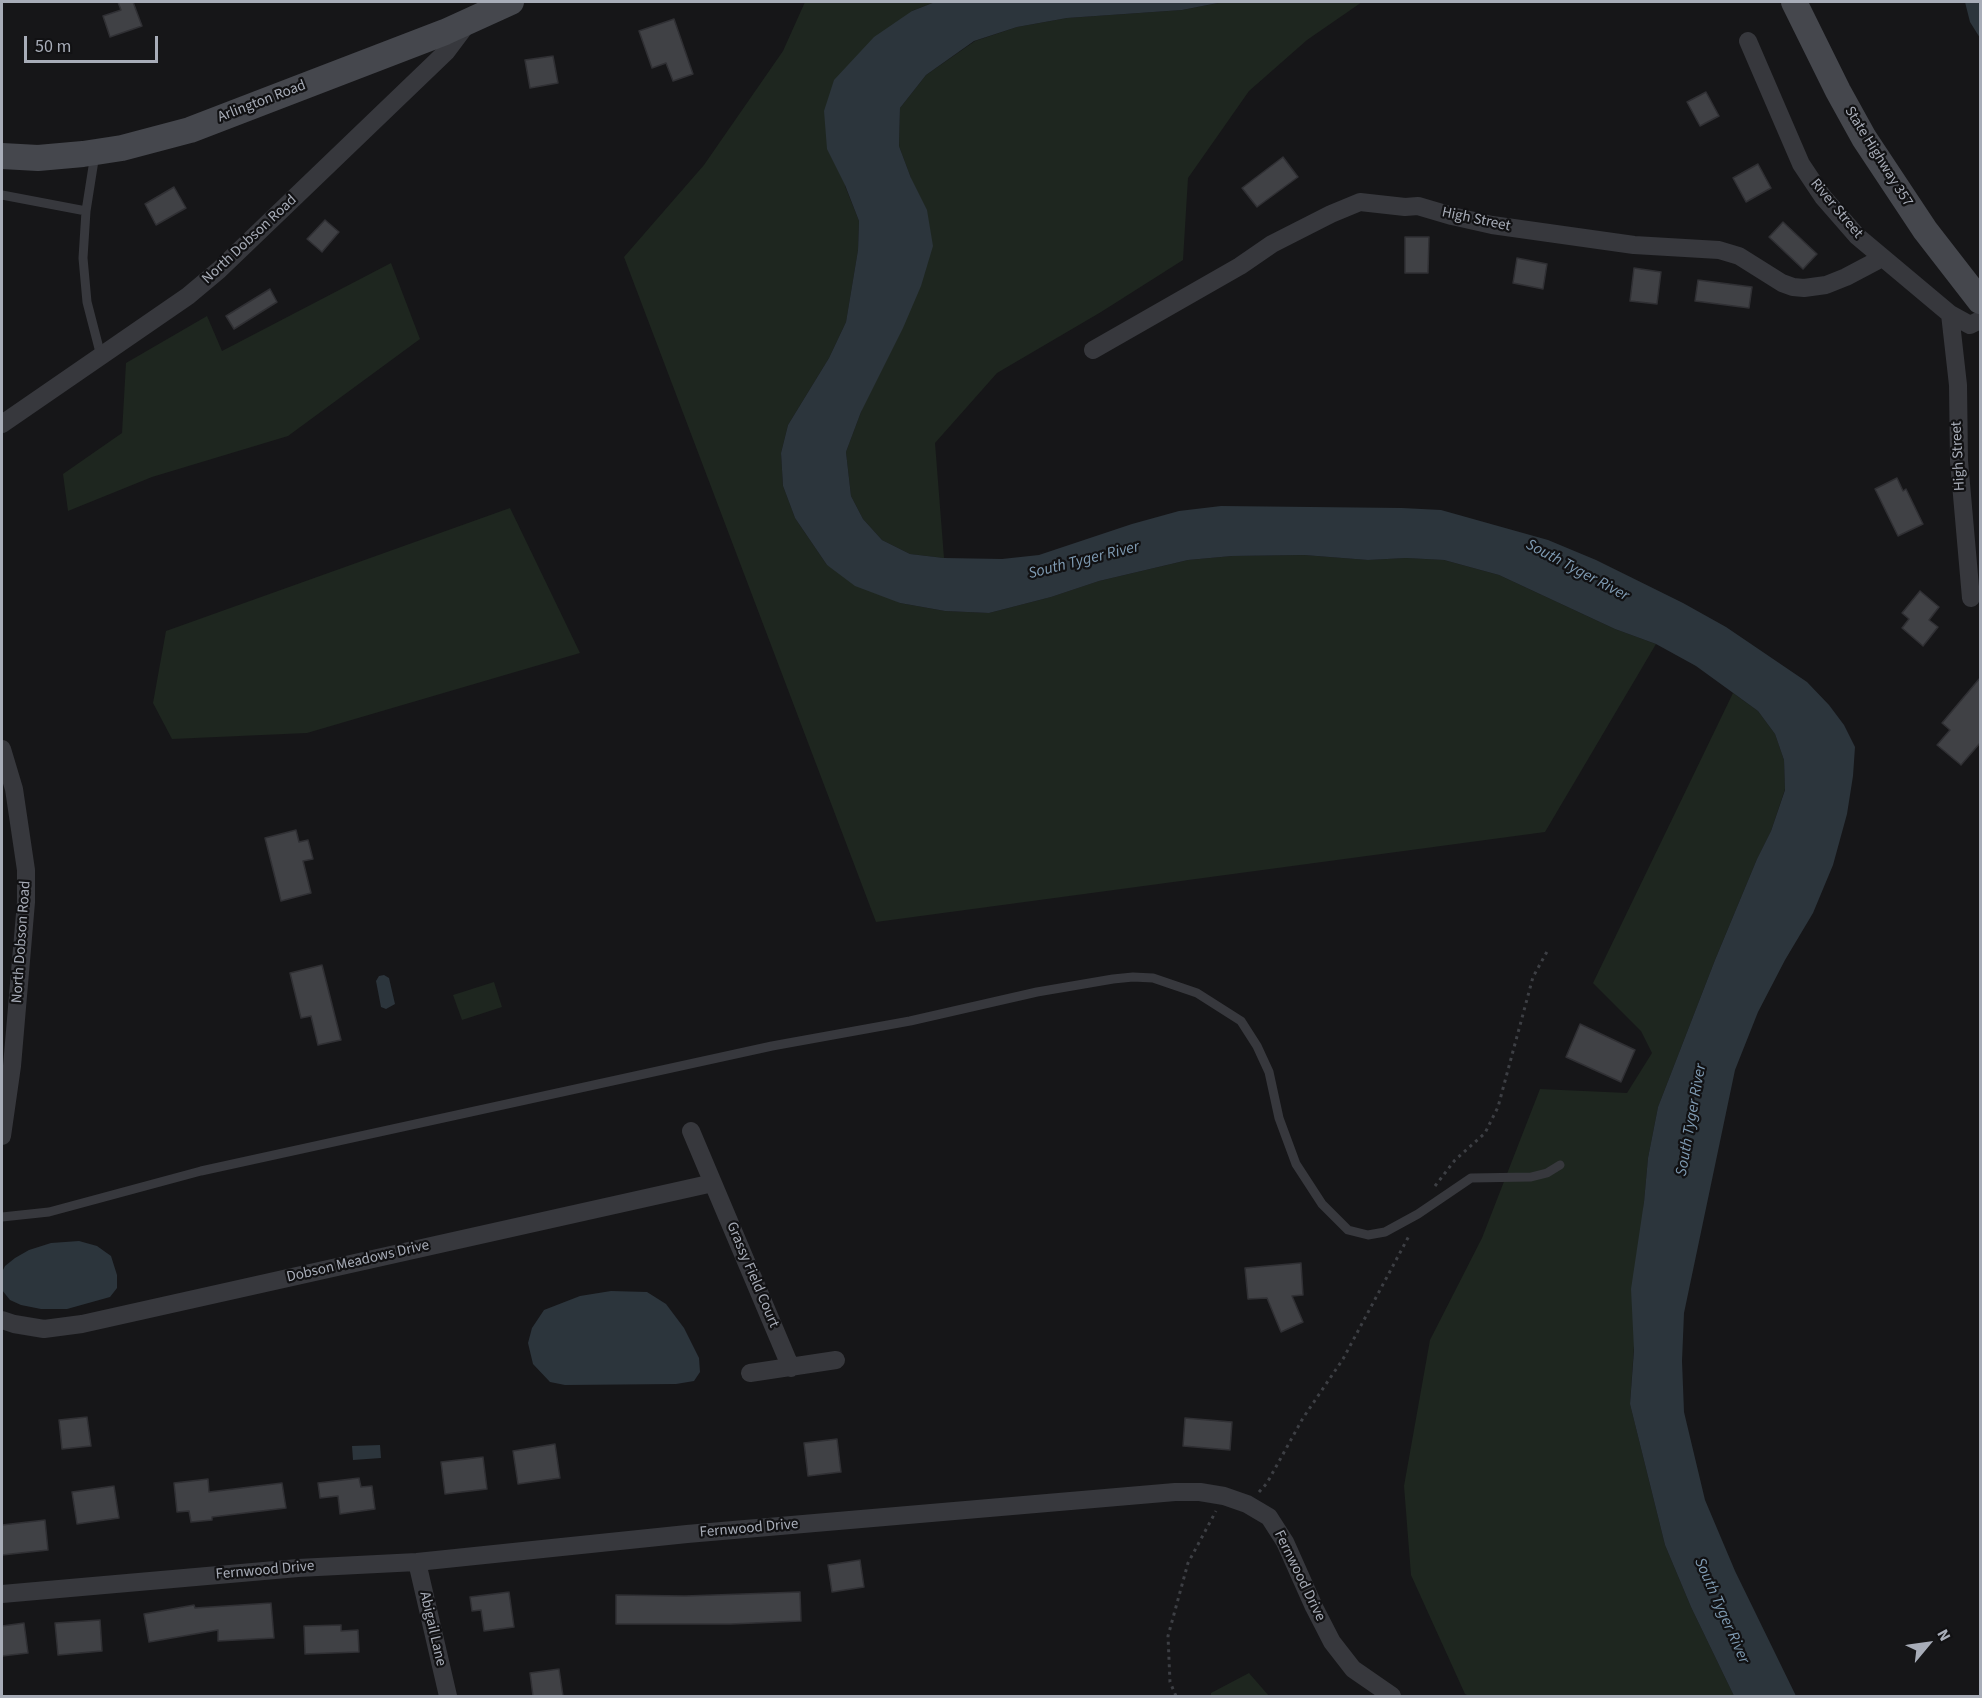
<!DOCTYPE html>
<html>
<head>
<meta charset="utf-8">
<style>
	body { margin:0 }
	#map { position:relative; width:1982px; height:1698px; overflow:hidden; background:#161618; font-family:"Source Sans 3",sans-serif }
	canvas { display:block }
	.frame { position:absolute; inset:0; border:3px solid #a8adb8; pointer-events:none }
	.north { position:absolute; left:1898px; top:1614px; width:60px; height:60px; -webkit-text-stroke:4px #111113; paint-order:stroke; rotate:61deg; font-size:16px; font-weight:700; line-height:24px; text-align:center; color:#a8adb8 }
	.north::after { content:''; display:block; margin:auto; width:21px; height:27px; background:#a8adb8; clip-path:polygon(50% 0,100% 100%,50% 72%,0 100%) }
	.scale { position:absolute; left:24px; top:36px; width:134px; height:27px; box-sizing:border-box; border:3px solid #a8adb8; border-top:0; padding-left:8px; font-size:18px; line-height:21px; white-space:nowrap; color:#a8adb8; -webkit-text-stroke:4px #111113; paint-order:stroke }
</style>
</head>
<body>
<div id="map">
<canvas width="1982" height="1698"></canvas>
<div class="frame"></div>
<div class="north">N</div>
<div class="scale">50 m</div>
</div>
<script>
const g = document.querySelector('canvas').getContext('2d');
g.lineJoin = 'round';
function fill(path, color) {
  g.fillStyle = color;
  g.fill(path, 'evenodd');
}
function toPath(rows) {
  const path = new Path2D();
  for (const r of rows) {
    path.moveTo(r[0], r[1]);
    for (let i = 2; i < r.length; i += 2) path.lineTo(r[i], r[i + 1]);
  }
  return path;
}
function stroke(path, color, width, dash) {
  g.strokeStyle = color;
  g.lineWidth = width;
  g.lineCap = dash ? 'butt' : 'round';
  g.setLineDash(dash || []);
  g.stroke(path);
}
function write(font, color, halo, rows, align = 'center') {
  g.font = font + ' "Source Sans 3",sans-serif';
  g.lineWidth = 4.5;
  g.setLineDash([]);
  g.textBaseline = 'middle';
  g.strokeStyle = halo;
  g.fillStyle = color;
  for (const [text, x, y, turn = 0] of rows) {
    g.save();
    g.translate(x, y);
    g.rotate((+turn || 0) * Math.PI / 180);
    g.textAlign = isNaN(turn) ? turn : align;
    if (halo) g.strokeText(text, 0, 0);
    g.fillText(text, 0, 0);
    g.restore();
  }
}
fill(toPath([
	[805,2,935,2,912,11,845,186,859,221,858,250,846,322,829,358,788,425,781,453,783,486,795,518,827,565,900,603,945,611,989,613,1051,597,1099,581,1188,560,1232,556,1304,555,1368,560,1406,558,1444,560,1499,575,1615,629,1656,644,1545,832,876,922,624,257,704,165,783,51],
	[1223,2,1362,2,1307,40,1249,91,1188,178,1183,260,1101,312,997,373,935,443,944,558,910,554,882,540,863,519,851,496,846,452,861,412,911,178,899,146,900,108,926,75,975,41,1017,27,1067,18,1182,10],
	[391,263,420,339,288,436,152,477,68,511,63,474,122,433,126,363,207,316,222,351],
	[510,508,580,653,307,733,172,739,153,703,166,631],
	[1733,693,1758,711,1775,734,1784,760,1785,789,1771,831,1757,859,1715,960,1658,1107,1648,1158,1644,1202,1630,1404,1665,1545,1691,1607,1734,1696,1469,1696,1465,1694,1411,1575,1404,1486,1430,1340,1482,1238,1540,1089,1627,1093,1652,1053,1641,1031,1593,983],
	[494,982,502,1007,462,1020,453,995],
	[1249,1673,1269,1696,1211,1696,1211,1693]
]), '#1e261f');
fill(toPath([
	[935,2,1223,2,1182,10,1067,18,1017,27,974,41,926,75,900,108,899,146,911,178,927,210,933,246,921,286,903,328,861,412,846,452,851,496,863,519,882,540,910,554,944,558,1002,559,1039,555,1132,524,1179,511,1221,506,1402,508,1441,510,1548,540,1596,560,1683,603,1726,627,1807,682,1829,705,1844,725,1855,747,1853,776,1847,814,1833,865,1813,913,1785,960,1758,1012,1735,1070,1684,1313,1682,1361,1684,1412,1705,1500,1735,1571,1796,1696,1734,1696,1691,1607,1665,1545,1630,1404,1634,1350,1631,1289,1644,1202,1648,1158,1658,1107,1715,960,1757,859,1771,831,1785,790,1784,760,1775,734,1758,711,1696,666,1656,644,1615,629,1499,575,1444,560,1406,558,1368,560,1304,555,1232,556,1188,560,1099,581,1051,597,989,613,945,611,900,603,855,586,827,565,795,518,783,486,781,453,788,425,829,358,846,322,858,250,859,221,845,185,827,149,824,111,834,80,874,37,912,11],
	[1965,2,1980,2,1980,38,1970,22],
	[384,975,389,978,395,1004,386,1009,381,1007,376,981,379,976],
	[79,1241,97,1246,111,1256,117,1275,117,1288,110,1297,67,1309,41,1309,21,1305,10,1300,2,1290,2,1272,5,1266,15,1258,29,1250,51,1243],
	[611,1291,647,1292,666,1304,684,1328,699,1358,700,1372,694,1381,676,1384,565,1385,550,1382,533,1364,528,1343,532,1328,544,1310,580,1296],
	[380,1445,381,1458,353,1460,352,1446]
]), '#2c353c');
const building = toPath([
	[118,2,133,2,142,26,110,37,103,16,121,10,118,2],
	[674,19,693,74,673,81,666,63,652,68,639,31,674,19],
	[553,56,558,83,530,88,525,60,553,56],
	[1706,92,1719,116,1700,126,1687,102,1706,92],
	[1283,157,1298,177,1257,207,1242,188,1283,157],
	[1758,164,1771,188,1746,202,1733,178,1758,164],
	[174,187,186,208,156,225,145,204,174,187],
	[325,220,339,232,322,252,307,239,325,220],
	[1783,222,1817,254,1803,269,1769,237,1783,222],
	[1405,237,1429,237,1428,273,1405,273,1405,237],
	[1517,258,1547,264,1543,289,1513,283,1517,258],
	[1634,268,1661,272,1657,304,1630,301,1634,268],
	[1698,280,1752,287,1749,308,1695,301,1698,280],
	[270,289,277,302,234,329,226,316,270,289],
	[1897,478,1903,491,1906,489,1923,524,1898,536,1875,489,1897,478],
	[1920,591,1939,607,1929,620,1938,627,1923,646,1902,628,1909,619,1902,613,1920,591],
	[1980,678,1980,743,1961,765,1937,745,1950,730,1942,723,1980,678],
	[296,830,299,842,308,840,313,859,303,861,311,893,281,901,265,838,296,830],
	[322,965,341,1040,318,1045,311,1016,301,1018,290,973,322,965],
	[1580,1024,1635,1050,1621,1082,1566,1057,1580,1024],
	[1301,1263,1303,1295,1292,1296,1303,1322,1281,1332,1267,1298,1248,1299,1245,1268,1301,1263],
	[87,1417,91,1446,62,1449,59,1420,87,1417],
	[1185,1418,1232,1422,1230,1450,1183,1446,1185,1418],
	[837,1439,841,1472,808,1476,804,1443,837,1439],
	[555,1444,560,1478,518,1484,513,1451,555,1444],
	[483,1457,487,1489,445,1494,441,1462,483,1457],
	[359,1478,361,1487,372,1486,375,1509,340,1514,338,1496,320,1498,318,1483,359,1478],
	[208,1479,209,1492,282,1483,286,1508,212,1517,212,1520,191,1522,189,1511,177,1512,174,1483,208,1479],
	[114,1486,119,1518,77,1524,72,1492,114,1486],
	[45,1520,48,1550,2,1555,2,1525,45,1520],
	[860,1560,864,1587,832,1592,828,1565,860,1560],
	[509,1592,514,1627,484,1631,481,1610,472,1611,470,1597,509,1592],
	[800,1592,801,1621,731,1624,616,1624,616,1595,685,1596,800,1592],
	[271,1603,274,1638,218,1641,218,1630,149,1642,144,1614,194,1605,195,1608,271,1603],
	[100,1620,102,1651,58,1655,55,1623,100,1620],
	[24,1623,28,1653,2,1656,2,1626,24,1623],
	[341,1625,341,1631,358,1630,359,1652,305,1654,304,1626,341,1625],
	[559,1669,563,1696,533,1696,530,1673,559,1669]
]);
fill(building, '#404145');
stroke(building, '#303034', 1.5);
stroke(toPath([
	[1435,1186,1455,1160,1485,1133,1498,1107,1533,977,1549,948],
	[1259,1492,1267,1483,1303,1418,1343,1359,1410,1234],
	[1176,1696,1170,1682,1168,1636,1188,1563,1216,1511]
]), '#3d3f44', 3, [3, 4.5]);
stroke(toPath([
	[2,195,86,211,95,154],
	[86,211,83,258,87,302,101,356],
	[2,1217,49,1212,201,1171,772,1046,910,1021,1037,992,1113,979,1133,977,1153,978,1197,993,1241,1021,1257,1046,1269,1072,1279,1118,1296,1164,1322,1204,1348,1230,1368,1235,1385,1232,1418,1214,1471,1178,1531,1177,1547,1173,1560,1165]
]), '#37383d', 9);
stroke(toPath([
	[1748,41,1801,164,1823,197,1857,236,1950,314,1970,325,1980,320],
	[1950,314,1958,385,1959,461,1971,598],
	[1093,350,1240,266,1272,244,1331,214,1360,202,1405,207,1418,206,1452,216,1492,225,1634,245,1719,250,1739,256,1782,283,1793,287,1804,288,1826,285,1846,277,1882,258],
	[2,424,188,296,219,270,446,52,467,24],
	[2,749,14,789,26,870,26,902,12,1066,2,1136],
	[691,1131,791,1368],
	[2,1320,14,1324,44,1329,82,1324,713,1183],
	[750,1373,836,1360],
	[417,1562,448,1696],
	[2,1594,298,1568,417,1562,687,1534,1175,1492,1200,1492,1224,1496,1247,1504,1269,1517,1285,1542,1314,1607,1332,1642,1353,1669,1392,1696]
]), '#37383d', 18);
stroke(toPath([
	[1794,2,1838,91,1864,138,1925,230,1980,301],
	[2,156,38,158,83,154,122,148,190,130,445,32,511,2]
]), '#45474d', 26);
write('15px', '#a8adb8', '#111113', [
	["Arlington Road",262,102,-21],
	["State Highway 357",1878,157,58],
	["River Street",1836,209,50],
	["High Street",1476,220,12],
	["North Dobson Road",250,240,-43],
	["High Street",1959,456,-93],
	["North Dobson Road",22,942,-86],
	["Dobson Meadows Drive",358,1262,-13],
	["Grassy Field Court",752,1275,67],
	["Fernwood Drive",749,1529,-5],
	["Fernwood Drive",265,1571,-5],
	["Fernwood Drive",1299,1576,64],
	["Abigail Lane",432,1629,77]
]);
write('italic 16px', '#7f9bb3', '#111113', [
	["South Tyger River",1084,561,-14],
	["South Tyger River",1577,571,28],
	["South Tyger River",1692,1120,-80],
	["South Tyger River",1721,1611,66]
]);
</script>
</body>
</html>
